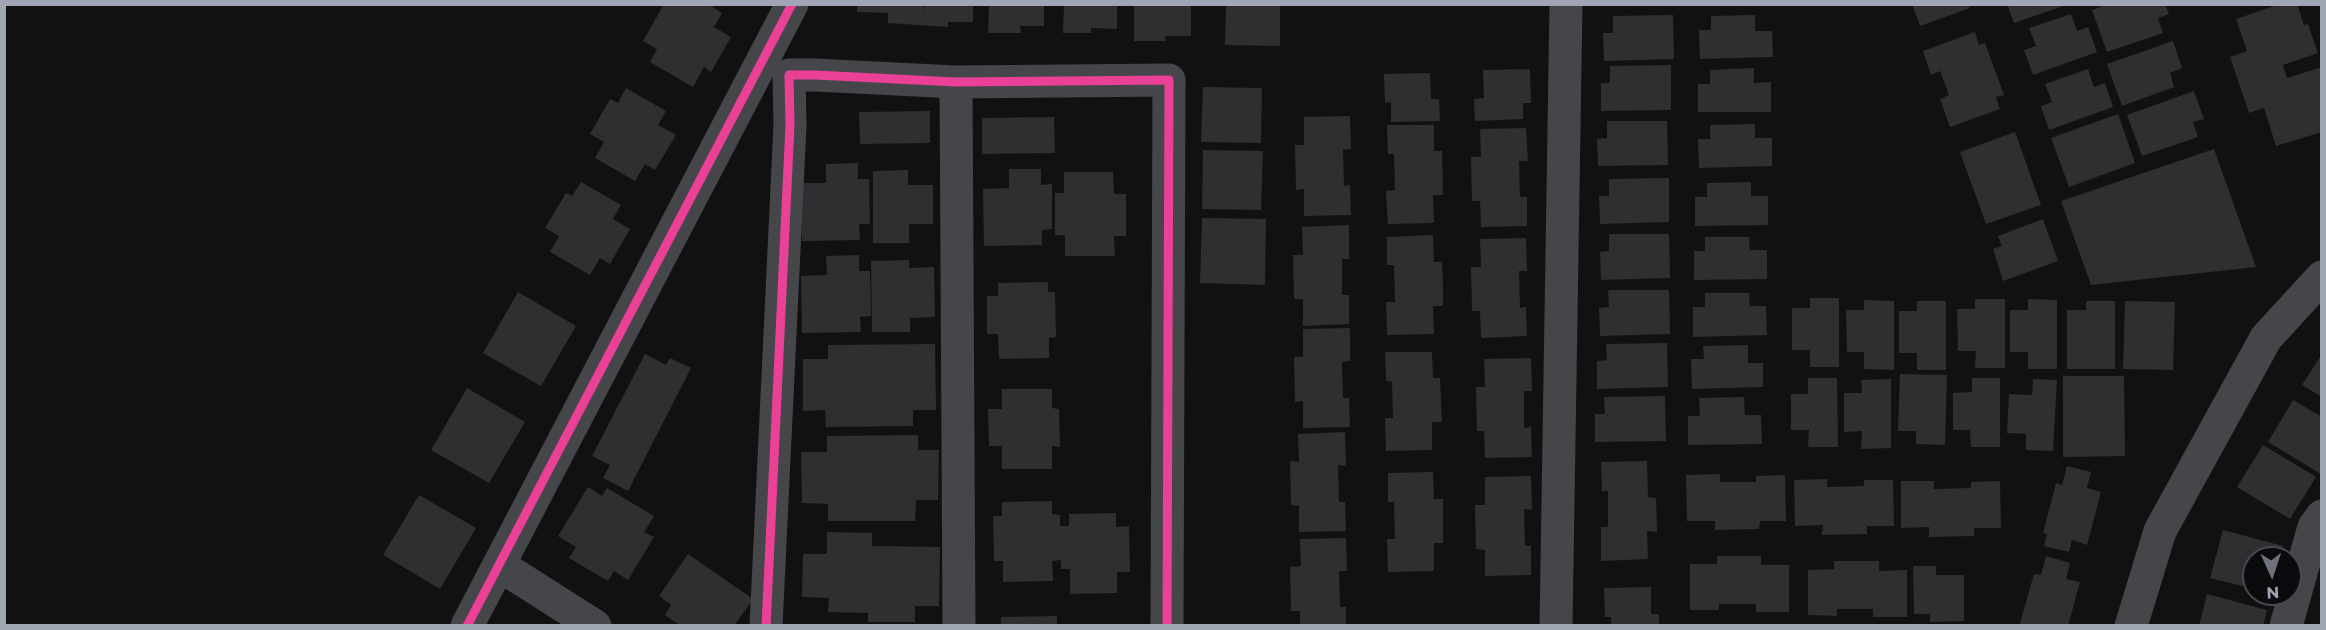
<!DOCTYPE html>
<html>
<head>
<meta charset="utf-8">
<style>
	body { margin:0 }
	#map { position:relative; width:2326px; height:630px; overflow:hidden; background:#111; font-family:Montserrat,sans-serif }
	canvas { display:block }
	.frame { position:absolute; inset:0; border:6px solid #a0a6b4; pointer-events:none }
	.north { position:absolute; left:2242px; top:546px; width:60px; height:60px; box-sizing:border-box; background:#0b0b0d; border:2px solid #474950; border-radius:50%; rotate:177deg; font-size:16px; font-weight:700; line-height:24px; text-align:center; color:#a0a6b4 }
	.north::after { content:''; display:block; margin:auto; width:21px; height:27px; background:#6e727b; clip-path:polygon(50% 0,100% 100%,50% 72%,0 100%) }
</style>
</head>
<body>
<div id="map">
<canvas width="2326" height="630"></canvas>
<div class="frame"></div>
<div class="north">N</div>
</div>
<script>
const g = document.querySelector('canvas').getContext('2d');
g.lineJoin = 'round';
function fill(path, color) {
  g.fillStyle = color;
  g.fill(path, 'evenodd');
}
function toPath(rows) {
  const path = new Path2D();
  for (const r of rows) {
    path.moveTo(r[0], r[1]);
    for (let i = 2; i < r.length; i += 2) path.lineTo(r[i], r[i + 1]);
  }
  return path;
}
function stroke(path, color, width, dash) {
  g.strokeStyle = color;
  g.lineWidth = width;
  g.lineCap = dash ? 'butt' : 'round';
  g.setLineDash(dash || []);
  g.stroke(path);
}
fill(toPath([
	[664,4,708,4,722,13,714,27,731,37,711,72,704,67,693,87,650,62,657,49,643,41],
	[857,4,924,4,925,14,925,4,973,4,973,22,948,22,948,27,888,23,888,13,857,12],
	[989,4,1044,4,1044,26,1020,26,1021,33,988,33],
	[1064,4,1117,4,1117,29,1091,28,1091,33,1063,33],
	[1134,4,1191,4,1191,36,1165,36,1166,41,1134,41],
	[1226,4,1280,4,1280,46,1225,45],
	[1912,4,1968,4,1970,8,1920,26],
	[2007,4,2066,4,2066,5,2014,23],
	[2108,4,2165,4,2169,14,2158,18,2163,33,2107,52,2092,10],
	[2280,4,2297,4,2304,25,2308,24,2318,53,2283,65,2287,78,2322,67,2322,132,2276,146,2264,108,2249,113,2230,57,2247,51,2236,19],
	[2071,14,2077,31,2088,27,2097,52,2033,75,2024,50,2036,46,2029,28],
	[1673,15,1674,59,1604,61,1603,33,1613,33,1613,16],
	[1755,15,1755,31,1772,31,1773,57,1700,59,1699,30,1711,30,1711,16],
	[1975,32,1979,45,1985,43,2004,95,1996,97,2000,109,1950,127,1940,99,1949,95,1940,71,1931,75,1923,51],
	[2173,41,2182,68,2170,73,2174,87,2122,106,2107,64],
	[1671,65,1671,110,1601,111,1601,83,1610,83,1610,66],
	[1754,68,1754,83,1771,82,1771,112,1698,112,1698,84,1710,84,1710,70],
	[1530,69,1531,103,1523,103,1523,119,1475,121,1474,99,1484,98,1483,70],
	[2088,69,2094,87,2105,83,2113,107,2049,130,2041,106,2052,102,2045,84],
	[1430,73,1431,99,1439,99,1440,121,1391,122,1391,102,1385,103,1384,74],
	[1203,87,1262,88,1261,143,1201,142],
	[626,88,666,111,658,125,676,135,655,170,645,164,635,181,595,158,604,142,590,134,610,99,618,103],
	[2194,91,2204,119,2193,122,2198,137,2142,156,2127,115],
	[930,111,930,143,860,144,859,112],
	[2118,114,2135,163,2069,187,2051,138],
	[1350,116,1351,149,1343,150,1344,186,1350,185,1351,215,1304,216,1304,189,1296,190,1295,145,1304,145,1304,117],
	[1054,117,1055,153,982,154,982,118],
	[1607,121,1667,121,1668,165,1598,166,1597,139,1607,138],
	[1755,124,1755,138,1772,138,1772,166,1699,168,1698,139,1710,139,1710,125],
	[1387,125,1434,125,1434,151,1442,151,1443,195,1433,195,1434,223,1388,224,1386,191,1395,190,1394,154,1388,154],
	[1526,128,1528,161,1519,161,1520,197,1527,197,1527,226,1481,227,1480,201,1472,201,1471,157,1481,157,1480,129],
	[2015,132,2041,205,1986,224,1960,152],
	[2214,149,2256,267,2091,285,2061,201],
	[1203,150,1263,151,1261,210,1202,209],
	[858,163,858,179,869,179,870,224,859,224,860,240,802,241,800,183,826,183,826,164],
	[1009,169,1041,169,1041,185,1052,184,1052,229,1042,230,1042,245,984,246,983,189,1009,188],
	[908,170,908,185,933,185,933,224,909,224,909,243,873,243,873,171],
	[1064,172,1113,172,1114,194,1126,194,1126,236,1114,236,1115,256,1065,256,1065,235,1055,235,1055,193,1064,193],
	[1669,178,1669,222,1600,224,1599,196,1609,196,1609,179],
	[581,182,621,205,613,219,630,229,610,264,600,258,590,275,550,252,559,236,545,228,566,193,572,196],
	[1751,182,1751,196,1768,196,1768,225,1695,226,1695,197,1707,197,1707,183],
	[1202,218,1266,219,1265,285,1200,283],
	[2043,219,2058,261,2003,281,1993,249,2002,246,1998,236],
	[1349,225,1349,259,1342,259,1342,295,1349,295,1349,324,1303,326,1303,299,1294,299,1293,255,1303,255,1302,227],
	[1609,234,1669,234,1670,278,1601,280,1600,252,1609,251],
	[1433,235,1434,262,1442,262,1443,284,1443,306,1433,306,1434,334,1387,335,1386,302,1395,302,1394,265,1387,265,1387,237],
	[1705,237,1749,237,1750,250,1767,250,1767,279,1694,280,1694,251,1705,251],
	[1526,238,1527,271,1519,271,1520,308,1526,307,1527,336,1481,338,1480,311,1472,311,1471,267,1481,267,1480,239],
	[859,255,859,271,870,271,871,316,860,317,861,332,802,333,801,276,827,275,826,256],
	[909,260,909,268,934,267,935,317,910,318,910,332,872,332,871,261],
	[1048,282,1048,292,1055,292,1056,337,1049,338,1049,358,999,359,998,334,987,334,987,296,998,296,998,283],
	[1608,290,1669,290,1670,334,1600,336,1599,308,1609,307],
	[518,292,576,326,541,386,483,353],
	[1705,293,1749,293,1750,306,1766,306,1767,335,1693,337,1693,307,1705,307],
	[1810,298,1839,298,1839,367,1810,367,1810,350,1792,350,1792,308,1810,308],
	[1975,299,2005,299,2005,368,1975,368,1976,351,1958,351,1957,309,1975,309],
	[2028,299,2057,300,2057,369,2028,369,2028,352,2010,352,2010,310,2028,310],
	[1864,300,1894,301,1894,370,1864,369,1864,352,1847,352,1846,310,1864,310],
	[1917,301,1946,301,1946,370,1917,370,1917,353,1899,353,1899,311,1917,311],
	[2086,301,2115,301,2115,369,2067,369,2067,310,2086,310],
	[2125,301,2175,302,2173,370,2123,369],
	[1350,328,1350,361,1342,362,1343,398,1349,398,1350,427,1303,428,1303,401,1295,402,1294,357,1303,357,1303,329],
	[1667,343,1668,387,1597,389,1597,361,1607,360,1606,344],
	[935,344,936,410,913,410,913,426,826,427,825,410,803,411,803,359,828,359,828,345],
	[1748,345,1748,363,1763,363,1763,387,1692,389,1691,359,1704,359,1703,346],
	[1385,352,1432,352,1433,378,1440,378,1442,422,1432,422,1432,450,1386,451,1385,418,1393,418,1392,382,1386,381],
	[645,354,666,365,670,358,691,368,628,491,603,478,610,465,592,456],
	[2322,354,2322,397,2302,385],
	[1531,358,1532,391,1524,391,1524,428,1531,427,1532,457,1485,458,1484,431,1477,431,1476,387,1485,387,1484,359],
	[1900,374,1947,375,1945,445,1916,444,1916,431,1898,431],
	[2063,376,2124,376,2125,456,2063,457],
	[1808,378,1837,378,1838,447,1808,447,1809,430,1791,430,1791,394,1808,394],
	[1972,378,2000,378,2000,447,1971,447,1970,430,1953,430,1953,393,1972,392],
	[1891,379,1891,448,1861,449,1862,431,1844,432,1844,393,1862,393,1861,380],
	[2033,379,2057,380,2053,451,2026,450,2026,434,2007,433,2009,394,2032,395],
	[467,388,525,422,489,483,431,450],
	[1002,389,1052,389,1052,408,1059,409,1060,447,1052,446,1052,469,1002,469,1002,446,989,446,988,409,1002,409],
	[1665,396,1666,441,1595,442,1595,414,1605,414,1604,397],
	[1744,397,1745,415,1761,415,1762,444,1688,445,1688,416,1700,416,1699,398],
	[2293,400,2322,417,2321,474,2268,442],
	[1345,432,1346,466,1338,465,1339,502,1345,502,1346,531,1299,532,1299,506,1291,505,1290,461,1299,462,1298,434],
	[918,435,918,450,939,450,938,500,916,500,915,521,828,521,828,504,802,503,801,452,827,452,827,436],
	[2263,445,2316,477,2290,519,2237,487],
	[1647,461,1648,497,1656,498,1657,532,1647,531,1648,559,1601,561,1601,527,1608,527,1608,491,1602,491,1601,462],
	[2067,466,2091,472,2087,488,2101,492,2087,545,2072,540,2069,552,2044,546,2047,534,2043,533,2056,483,2062,485],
	[1433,472,1434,499,1443,499,1443,543,1434,543,1434,571,1388,572,1387,539,1395,539,1394,502,1388,502,1388,473],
	[1720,474,1720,482,1756,482,1756,476,1785,475,1786,521,1760,521,1759,529,1715,530,1715,521,1687,521,1686,475],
	[1531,476,1532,510,1524,509,1525,546,1531,546,1531,575,1485,576,1485,550,1476,549,1475,505,1485,505,1485,477],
	[1827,479,1827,487,1864,486,1864,480,1893,480,1894,526,1867,526,1867,534,1822,535,1823,525,1795,526,1794,480],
	[1901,481,1934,481,1934,489,1971,488,1971,482,2000,481,2001,528,1974,528,1974,536,1929,537,1929,527,1901,528],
	[588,487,602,496,607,488,654,516,644,532,654,537,628,580,614,571,608,581,569,558,576,547,558,536],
	[419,495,476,528,440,589,383,555],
	[1052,501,1052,514,1060,515,1060,526,1069,526,1069,514,1116,513,1116,527,1129,526,1130,572,1117,572,1117,593,1070,594,1070,569,1061,569,1061,560,1052,561,1053,581,1003,582,1003,561,994,561,993,516,1002,516,1002,502],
	[2223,530,2283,546,2280,558,2254,558,2254,589,2210,578],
	[827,532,872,533,872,546,940,547,939,606,915,606,915,622,868,622,868,613,828,612,829,598,802,597,803,554,827,554],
	[1346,538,1347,571,1339,571,1340,607,1346,607,1346,626,1300,626,1300,611,1291,611,1290,567,1301,566,1300,539],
	[688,554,753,599,734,626,681,626,665,615,671,605,659,596],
	[1717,556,1761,556,1761,565,1789,565,1789,612,1756,612,1756,604,1719,604,1719,610,1690,610,1690,564,1717,564],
	[2046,556,2070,563,2066,579,2080,582,2068,626,2026,626,2020,623,2034,574,2041,575],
	[1834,561,1879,561,1879,571,1907,570,1907,617,1873,617,1873,609,1837,609,1837,616,1808,615,1808,570,1834,569],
	[1913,566,1936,566,1936,575,1964,575,1964,621,1930,622,1930,614,1914,614],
	[1651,587,1651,614,1659,614,1659,626,1611,626,1611,617,1605,617,1604,588],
	[2207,594,2267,610,2263,626,2199,626],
	[1057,616,1057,626,1001,626,1001,617]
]), '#2f2f31');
stroke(toPath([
	[956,82,959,626],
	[499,565,595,626],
	[467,626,792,4],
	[766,626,790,125,789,75,815,75,956,82,1169,80,1167,626],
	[1556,626,1566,4],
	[2131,626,2160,531,2266,338,2322,277],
	[2286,626,2314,527,2322,516]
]), '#45464a', 33);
stroke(toPath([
	[467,626,792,4],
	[766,626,790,125,789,75,815,75,956,82,1169,80,1167,626]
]), '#ea4096', 9);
</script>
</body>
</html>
